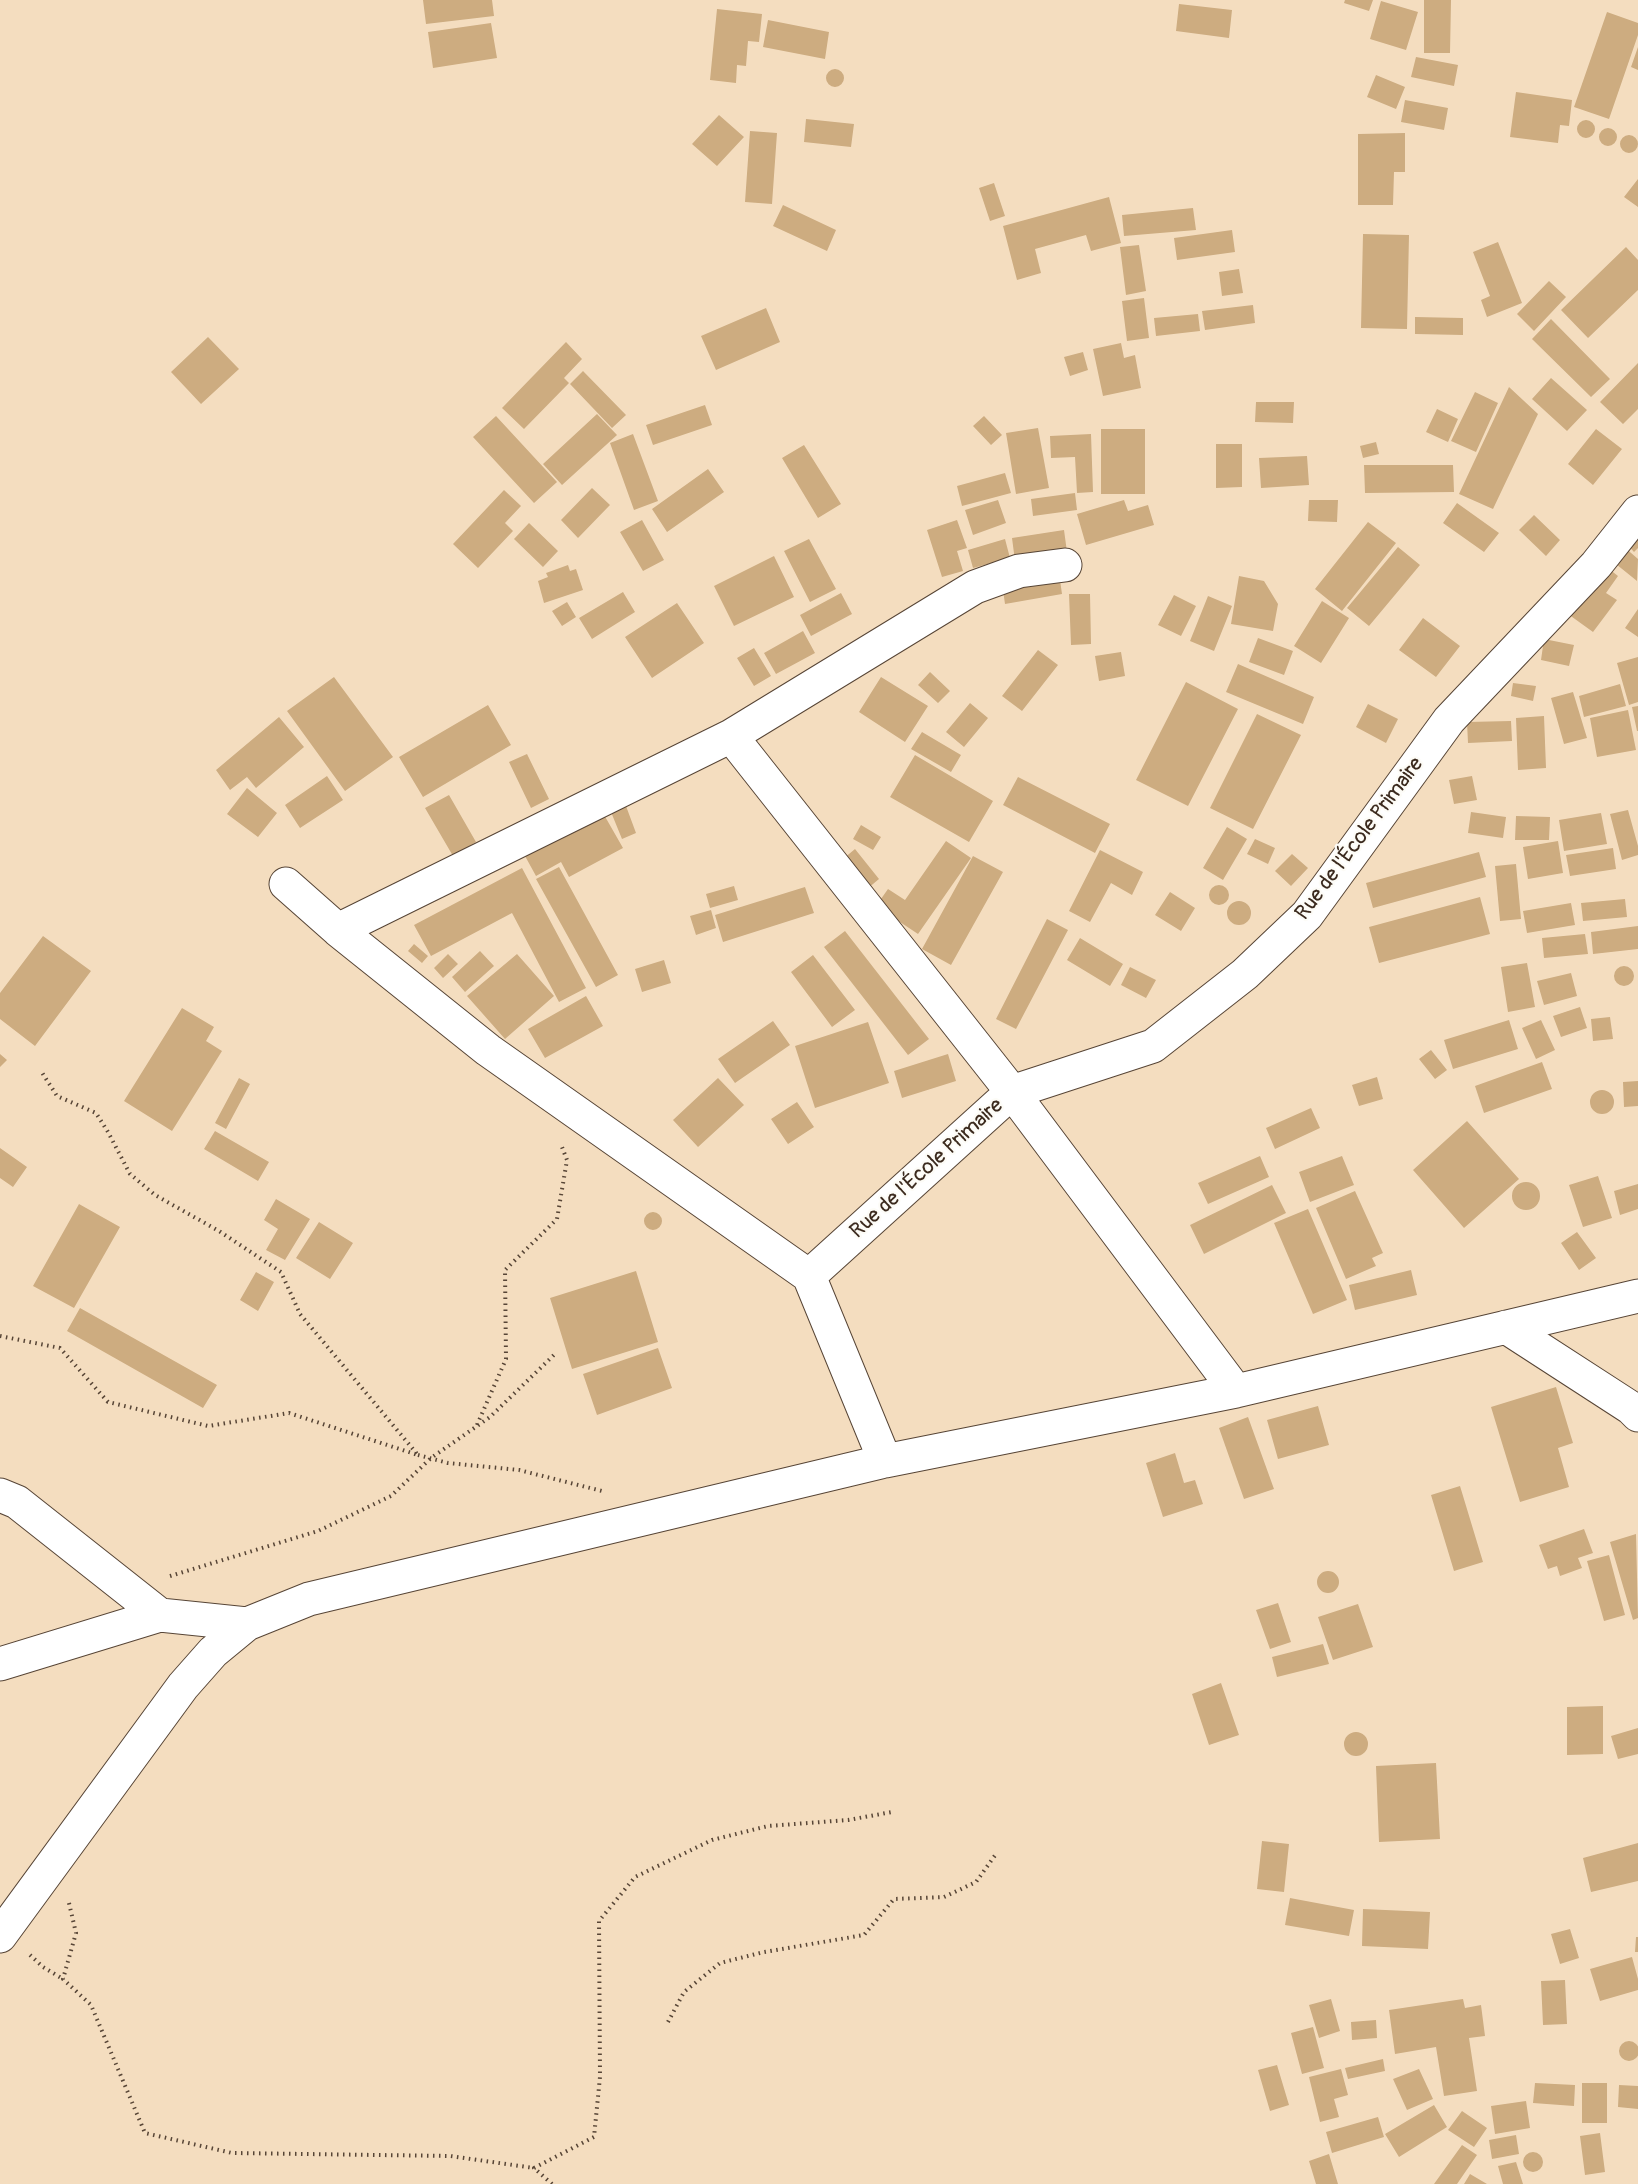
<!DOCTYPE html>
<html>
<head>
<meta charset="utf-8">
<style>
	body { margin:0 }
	canvas { display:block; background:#f4ddbf }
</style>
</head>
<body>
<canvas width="1638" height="2184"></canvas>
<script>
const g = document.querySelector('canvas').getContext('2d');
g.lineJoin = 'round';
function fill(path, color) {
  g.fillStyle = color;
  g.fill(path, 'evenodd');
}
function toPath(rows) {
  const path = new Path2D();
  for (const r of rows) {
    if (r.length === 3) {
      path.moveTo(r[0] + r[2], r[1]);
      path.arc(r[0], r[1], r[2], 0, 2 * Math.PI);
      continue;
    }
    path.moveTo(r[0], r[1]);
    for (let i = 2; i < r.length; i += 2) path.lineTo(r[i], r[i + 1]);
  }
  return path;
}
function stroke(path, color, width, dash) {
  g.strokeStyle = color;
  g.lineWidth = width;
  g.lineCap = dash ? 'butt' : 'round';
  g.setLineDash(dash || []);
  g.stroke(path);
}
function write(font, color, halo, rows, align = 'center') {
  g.font = font + ' Pangolin,sans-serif';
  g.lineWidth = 4.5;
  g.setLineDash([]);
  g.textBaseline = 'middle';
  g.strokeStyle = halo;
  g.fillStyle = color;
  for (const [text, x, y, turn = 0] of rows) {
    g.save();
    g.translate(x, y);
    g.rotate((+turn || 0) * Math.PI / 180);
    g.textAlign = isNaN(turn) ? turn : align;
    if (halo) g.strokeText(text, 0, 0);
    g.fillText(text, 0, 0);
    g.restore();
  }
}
fill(toPath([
	[423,0,492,0,494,16,426,24],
	[1345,0,1373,0,1369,11,1344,3],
	[1424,0,1451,0,1450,53,1424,53],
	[1381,1,1418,12,1406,50,1370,39],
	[1179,4,1232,10,1229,38,1176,31],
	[717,9,762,14,759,42,748,41,746,66,737,65,736,83,710,80],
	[1607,12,1638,23,1638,35,1609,119,1574,107],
	[768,20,829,32,825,59,763,47],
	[491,23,497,58,433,68,428,32],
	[1638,47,1638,70,1631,67],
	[1416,57,1458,65,1454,86,1411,77],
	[835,78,9],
	[1376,75,1405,87,1396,109,1367,97],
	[1516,92,1572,100,1569,126,1560,125,1558,143,1510,137],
	[1405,100,1448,108,1444,130,1401,122],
	[719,115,744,137,717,166,692,144],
	[806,119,854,124,851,147,804,142],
	[1586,129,9],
	[1608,137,9],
	[750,131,777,133,772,204,745,202],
	[1405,133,1405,172,1394,172,1393,205,1358,205,1358,134],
	[1629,144,9],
	[1638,179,1638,207,1624,197],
	[994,183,1005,216,990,221,979,188],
	[1109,197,1121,243,1091,251,1086,235,1035,249,1041,273,1017,280,1003,226],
	[783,205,836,230,827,251,773,226],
	[1193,208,1196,230,1124,236,1122,215],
	[1232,230,1235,252,1177,260,1174,238],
	[1363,234,1409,235,1407,329,1361,328],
	[1498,242,1522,303,1487,317,1481,300,1490,296,1473,252],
	[1139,245,1146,291,1126,295,1120,247],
	[1626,247,1638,260,1638,290,1588,338,1561,310],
	[1239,269,1243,293,1222,296,1219,272],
	[1549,281,1566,297,1534,331,1517,314],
	[1144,298,1149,338,1127,341,1122,301],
	[1253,305,1255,323,1205,330,1202,311],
	[766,308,780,342,716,370,701,336],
	[1198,314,1200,331,1156,336,1154,318],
	[1415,317,1463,318,1463,335,1415,334],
	[1551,319,1610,379,1591,397,1532,339],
	[208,337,239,369,201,404,171,372],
	[566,342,582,359,564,378,569,383,524,429,502,408],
	[1121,343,1124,358,1135,355,1141,388,1103,396,1093,349],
	[1083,352,1088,370,1070,376,1064,357],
	[1638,363,1638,409,1623,424,1600,402],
	[583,371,626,415,612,428,570,384],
	[1551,378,1587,410,1567,431,1532,399],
	[1509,387,1538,414,1493,509,1459,494],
	[1475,392,1498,403,1476,452,1451,441],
	[1256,402,1294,402,1293,423,1255,422],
	[705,405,712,425,653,445,646,425],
	[1437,409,1458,419,1448,442,1426,432],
	[597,414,617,435,562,485,543,464],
	[496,416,557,482,534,503,473,437],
	[984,416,1002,435,991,445,973,426],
	[1038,428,1049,488,1016,494,1006,433],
	[1101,429,1145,429,1145,494,1101,494],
	[1596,429,1622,449,1593,485,1568,464],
	[633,434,658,501,634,510,610,443],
	[1091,434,1093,492,1077,493,1075,457,1051,458,1050,436],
	[1376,442,1379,454,1363,458,1360,446],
	[1216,444,1242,444,1242,487,1216,488],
	[804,445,841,504,818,518,782,458],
	[1307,456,1309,485,1261,488,1259,458],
	[1364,465,1453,465,1454,492,1365,493],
	[708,469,724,492,667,532,652,509],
	[1005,473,1011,493,962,506,957,486],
	[592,488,610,505,578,538,561,520],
	[504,490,521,506,505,523,513,531,478,568,453,544],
	[1075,493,1077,510,1033,516,1031,499],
	[998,500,1006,523,973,535,965,510],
	[1124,500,1128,511,1148,505,1154,525,1086,545,1077,514],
	[1309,500,1338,500,1337,522,1308,521],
	[1457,503,1499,533,1484,552,1443,523],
	[1534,515,1560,540,1546,556,1519,530],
	[642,520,664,560,643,571,620,532],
	[957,520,967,548,957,551,963,571,942,577,927,530],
	[1368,522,1396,543,1342,611,1315,589],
	[529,523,558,551,543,567,514,539],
	[1064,530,1067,552,1015,561,1012,538],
	[1638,532,1638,548,1634,552,1627,544],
	[809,539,836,589,810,602,784,551],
	[1005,539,1010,558,973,568,968,550],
	[1623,546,1638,559,1637,581,1611,560],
	[1398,547,1420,565,1369,626,1347,608],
	[774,556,794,597,734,626,714,586],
	[568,565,570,571,576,569,583,590,544,603,538,581,548,577,546,573],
	[1604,565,1618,576,1606,593,1617,600,1593,632,1568,614],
	[1059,573,1062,594,1005,604,1002,583],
	[1239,576,1264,581,1278,604,1273,631,1231,624],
	[623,592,635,612,592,639,579,618],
	[841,593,852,614,811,636,800,615],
	[1069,594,1090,594,1091,644,1071,645],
	[1174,595,1196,606,1181,636,1158,625],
	[1208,596,1232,606,1214,651,1190,641],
	[1322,601,1349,618,1321,663,1294,646],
	[567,602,576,617,562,626,552,611],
	[677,603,704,643,652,678,625,637],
	[1638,609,1638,637,1625,628],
	[1423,618,1460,646,1436,677,1399,650],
	[803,631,815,653,776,674,764,653],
	[1258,638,1293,651,1284,675,1249,662],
	[1544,639,1574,645,1569,666,1541,660],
	[754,648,771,676,754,686,737,658],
	[1038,650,1058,665,1022,711,1002,696],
	[1121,652,1125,676,1099,681,1095,656],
	[1638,657,1638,702,1629,705,1617,663],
	[1238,664,1314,697,1303,724,1226,692],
	[930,672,950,691,938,703,918,685],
	[334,677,393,757,345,791,287,711],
	[881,677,928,706,905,742,859,712],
	[1186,682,1238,709,1188,806,1136,780],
	[1513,683,1536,686,1533,701,1511,696],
	[1620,684,1626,706,1584,717,1579,696],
	[1573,692,1587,738,1564,744,1551,698],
	[970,703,988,718,964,747,946,732],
	[1368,704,1398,719,1386,743,1356,727],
	[488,705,511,745,423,797,399,757],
	[1638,706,1638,731,1637,731,1632,707],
	[1628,710,1636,750,1597,757,1590,718],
	[1257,714,1301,735,1253,829,1210,808],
	[1544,716,1546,768,1518,770,1516,718],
	[279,717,304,747,256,788,247,777,230,790,216,770],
	[1511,721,1512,741,1468,743,1467,722],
	[922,732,961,755,951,772,911,749],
	[527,754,549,799,531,808,509,762],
	[915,755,993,801,969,842,890,797],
	[327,776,343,800,300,828,285,805],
	[1472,776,1477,800,1454,804,1449,780],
	[1018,777,1110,824,1095,853,1003,805],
	[247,788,277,813,258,837,227,814],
	[449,795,476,842,453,856,425,808],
	[626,806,636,833,622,839,611,812],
	[1628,810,1638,846,1638,855,1622,860,1610,814],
	[1471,812,1506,817,1503,838,1468,833],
	[603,813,623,848,569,877,561,862,536,876,525,856],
	[1601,813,1607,844,1564,851,1559,820],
	[1516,816,1550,817,1549,840,1515,840],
	[861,825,881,837,873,850,853,839],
	[1227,827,1247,839,1223,880,1203,868],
	[1255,839,1275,848,1268,864,1247,854],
	[946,841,971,858,918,934,876,906,888,889,905,900],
	[1558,841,1563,873,1528,879,1523,847],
	[1613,848,1616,869,1570,876,1566,855],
	[855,849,879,879,867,889,843,859],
	[1100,850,1143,872,1132,895,1111,883,1090,922,1069,911],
	[1479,852,1486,877,1373,908,1366,883],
	[1292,854,1308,868,1291,886,1275,871],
	[973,856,1003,872,951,965,922,949],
	[1516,864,1521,919,1500,921,1495,866],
	[559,867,618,975,596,987,536,879],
	[522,868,586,988,559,1002,512,913,431,956,414,925],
	[1219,895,10],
	[734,886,738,900,710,908,706,894],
	[805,887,814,913,723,942,715,915],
	[1170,892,1195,908,1181,931,1155,915],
	[1480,897,1490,934,1379,963,1369,927],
	[1625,899,1627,917,1583,921,1581,903],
	[1239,913,12],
	[1571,903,1575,925,1527,933,1523,911],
	[711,910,716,928,696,935,690,916],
	[1047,919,1068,930,1016,1029,996,1019],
	[1638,926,1638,949,1593,954,1591,932],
	[845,931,929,1039,908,1055,824,947],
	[1585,934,1588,954,1544,958,1542,938],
	[43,936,91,971,35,1046,0,1019,0,993],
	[1080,938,1123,964,1110,986,1067,960],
	[414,944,428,956,422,963,408,951],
	[480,951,494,966,465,992,452,977],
	[448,954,458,964,443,978,434,968],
	[517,954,554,996,505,1039,467,996],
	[813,955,855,1010,832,1027,791,972],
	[664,960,671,983,642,992,635,969],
	[1527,963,1535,1007,1508,1012,1501,967],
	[1624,976,10],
	[1130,967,1156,980,1146,998,1121,985],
	[1571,973,1577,996,1544,1005,1537,981],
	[586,996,603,1026,545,1058,528,1029],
	[1580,1007,1587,1028,1561,1037,1553,1016],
	[182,1008,214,1027,206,1041,222,1051,172,1131,124,1101],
	[1610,1017,1613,1039,1593,1041,1591,1019],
	[1509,1020,1518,1049,1453,1069,1444,1040],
	[1541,1020,1555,1050,1536,1059,1522,1028],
	[773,1021,790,1045,735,1083,718,1059],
	[868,1022,889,1083,815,1108,795,1046],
	[1431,1050,1447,1070,1435,1079,1419,1059],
	[0,1054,7,1060,0,1067],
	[948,1054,956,1081,902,1098,894,1071],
	[1542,1062,1552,1089,1484,1113,1475,1086],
	[1377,1077,1383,1099,1359,1106,1352,1085],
	[239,1078,250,1084,226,1129,215,1123],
	[718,1078,744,1105,698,1147,673,1120],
	[1638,1081,1638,1106,1624,1107,1623,1082],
	[1602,1102,12],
	[797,1102,814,1127,788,1144,771,1119],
	[1311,1108,1320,1128,1275,1149,1266,1128],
	[1467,1121,1519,1179,1464,1228,1413,1170],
	[215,1131,269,1162,258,1181,204,1149],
	[0,1148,27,1167,13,1187,0,1178],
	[1260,1156,1269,1177,1208,1204,1198,1183],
	[1342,1156,1354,1185,1310,1202,1299,1172],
	[1598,1176,1612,1218,1583,1227,1569,1185],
	[1526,1196,14],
	[1638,1184,1638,1209,1620,1215,1614,1191],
	[1272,1185,1286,1213,1204,1254,1190,1225],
	[1355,1191,1383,1253,1372,1258,1376,1266,1346,1279,1316,1208],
	[276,1199,310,1219,285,1260,266,1250,278,1229,264,1220],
	[79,1204,120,1227,74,1308,33,1286],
	[1308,1209,1347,1300,1313,1314,1274,1223],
	[653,1221,9],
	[319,1222,353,1243,330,1279,296,1258],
	[1577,1232,1596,1258,1579,1270,1561,1243],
	[1411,1270,1417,1295,1355,1310,1349,1285],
	[636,1271,658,1342,572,1369,550,1298],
	[256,1272,274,1282,258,1311,240,1300],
	[80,1308,217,1385,203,1408,67,1331],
	[658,1348,672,1388,597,1415,583,1374],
	[1556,1387,1573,1443,1558,1448,1569,1487,1520,1502,1491,1407],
	[1318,1406,1329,1445,1278,1459,1267,1420],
	[1248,1417,1274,1489,1244,1499,1219,1428],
	[1175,1453,1184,1483,1195,1480,1203,1504,1163,1517,1146,1463],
	[1460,1486,1483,1562,1454,1571,1431,1495],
	[1584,1529,1593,1553,1578,1558,1582,1568,1560,1576,1557,1566,1548,1569,1539,1545],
	[1636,1534,1638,1618,1633,1620,1610,1542],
	[1609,1555,1625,1615,1604,1621,1587,1561],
	[1328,1582,11],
	[1278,1603,1291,1642,1270,1649,1256,1610],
	[1358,1604,1373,1647,1333,1660,1318,1617],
	[1323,1644,1329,1664,1277,1677,1272,1657],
	[1221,1683,1239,1735,1209,1745,1192,1694],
	[1603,1706,1603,1754,1567,1755,1567,1707],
	[1638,1728,1638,1754,1618,1759,1611,1736],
	[1356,1744,12],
	[1436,1763,1440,1839,1379,1842,1376,1766],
	[1262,1841,1289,1844,1284,1892,1257,1889],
	[1638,1843,1638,1881,1591,1892,1583,1858],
	[1290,1898,1354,1910,1349,1936,1285,1925],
	[1363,1909,1430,1912,1428,1949,1362,1946],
	[1570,1929,1579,1958,1560,1964,1551,1934],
	[1636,1937,1638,1937,1638,1952,1635,1952],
	[1632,1957,1638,1979,1638,1990,1600,2001,1590,1969],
	[1565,1980,1567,2024,1543,2025,1541,1981],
	[1331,1999,1340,2031,1319,2038,1309,2005],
	[1463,1999,1465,2008,1481,2005,1485,2036,1469,2038,1477,2091,1444,2096,1436,2047,1395,2054,1389,2010],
	[1376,2020,1377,2038,1352,2040,1351,2022],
	[1313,2027,1324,2068,1302,2074,1291,2033],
	[1629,2051,10],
	[1383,2059,1385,2071,1348,2079,1345,2068],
	[1277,2065,1289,2105,1270,2111,1258,2070],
	[1341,2069,1348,2095,1334,2099,1339,2117,1320,2122,1309,2077],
	[1419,2069,1433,2099,1407,2110,1393,2079],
	[1535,2083,1575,2085,1574,2106,1533,2103],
	[1582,2083,1607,2083,1607,2123,1582,2123],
	[1619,2085,1638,2086,1638,2109,1618,2107],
	[1526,2101,1530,2128,1495,2134,1491,2106],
	[1434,2105,1447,2127,1399,2157,1385,2134],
	[1462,2111,1487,2128,1474,2147,1448,2130],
	[1378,2117,1384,2137,1332,2153,1326,2132],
	[1600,2133,1605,2172,1585,2175,1580,2136],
	[1516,2135,1519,2154,1492,2159,1489,2140],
	[1462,2145,1477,2155,1457,2184,1434,2184],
	[1533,2162,10],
	[1329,2154,1338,2184,1316,2184,1309,2161],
	[1516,2162,1523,2184,1503,2184,1498,2166],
	[1470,2174,1487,2184,1464,2184]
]), '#cdac80');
const minor = toPath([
	[731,736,975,587,1019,571,1065,565],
	[286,884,338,930,488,1050,809,1276,885,1461],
	[338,930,731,736,1012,1092,1236,1391],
	[809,1276,1012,1092,1153,1046,1245,974,1307,915,1449,720,1596,565,1638,512],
	[1506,1327,1631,1408,1638,1415],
	[0,1495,17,1502,160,1615],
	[0,1664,160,1615,247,1624],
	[0,1936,183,1686,213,1652,247,1624,309,1599,885,1461,1236,1391,1638,1296]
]);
stroke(minor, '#574536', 35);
stroke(toPath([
	[0,1336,60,1348,108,1402,208,1426,289,1413,418,1455,300,1314,281,1272,219,1231,155,1195,130,1174,108,1132,96,1113,57,1096,41,1071],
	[477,1425,506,1359,505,1270,557,1219,567,1160,562,1147],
	[418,1455,448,1463,519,1470,602,1491],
	[170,1576,318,1531,391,1496,431,1458,490,1417,557,1352],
	[69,1903,76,1933,63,1979,91,2005,145,2133,232,2153,450,2156,534,2168],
	[30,1955,43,1967,63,1979],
	[668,2022,684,1992,720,1963,764,1952,864,1935,894,1899,944,1897,976,1882,996,1854],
	[552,2184,534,2168,594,2137,600,2077,599,1921,635,1877,712,1840,768,1826,848,1820,892,1812]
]), '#574536', 4, [1.5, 4.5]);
stroke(minor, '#fff', 33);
write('21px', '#3b2a1e', '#fdfcf7', [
	["Rue de l'École Primaire",1360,839,-53],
	["Rue de l'École Primaire",927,1169,-42]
]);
</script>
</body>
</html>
